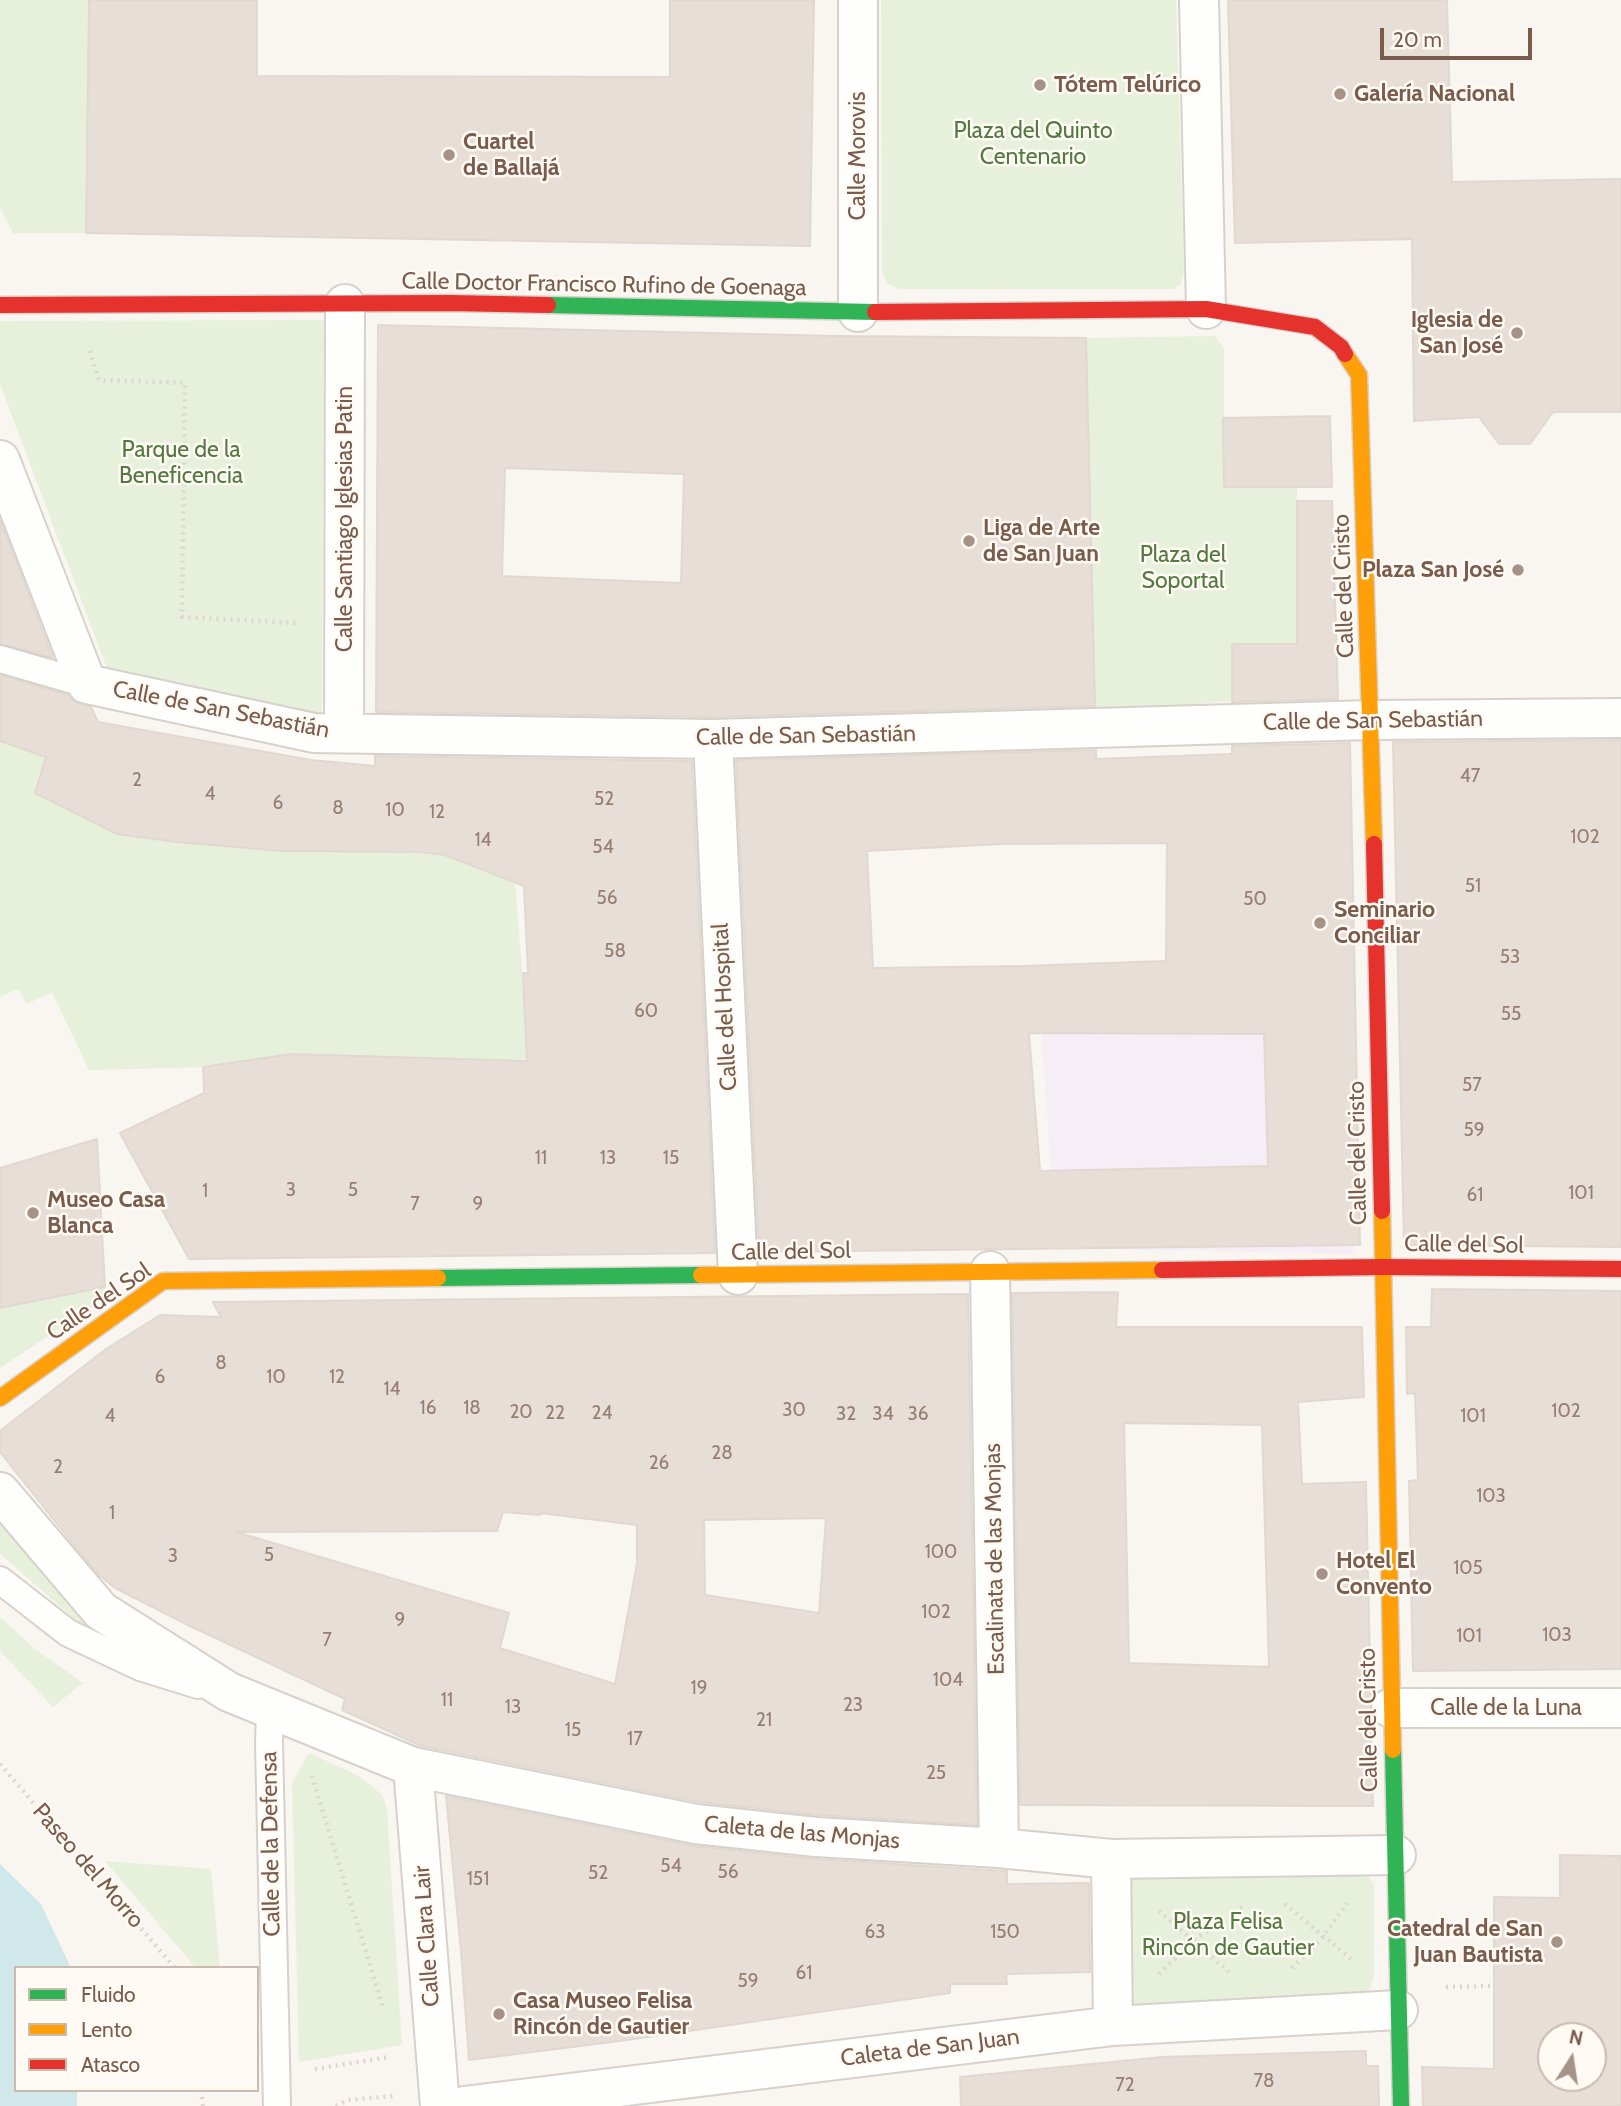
<!DOCTYPE html>
<html>
<head>
<meta charset="utf-8">
<style>
	body { margin:0 }
	#map { position:relative; width:1621px; height:2106px; overflow:hidden; background:#f9f5f0; font-family:Cabin,sans-serif }
	canvas { display:block }
	.legend { position:absolute; left:14px; top:1966px; width:245px; height:126px; box-sizing:border-box; background:#fffaf3; border:2px solid #cabbb1; margin:0; padding:9px 12px; list-style:none; font-size:21px; color:#7a5c4d }
	.legend li { display:flex; align-items:center; gap:14px; height:35px }
	.legend b { width:35px; border:2px solid #cabbb1 }
	.north { position:absolute; left:1537px; top:2022px; width:70px; height:70px; box-sizing:border-box; background:#fffaf3; border:2px solid #cabbb1; border-radius:50%; rotate:12deg; font-size:19px; font-weight:700; line-height:28px; text-align:center; color:#7a5c4d }
	.north::after { content:''; display:block; margin:auto; width:24px; height:32px; background:#a69286; clip-path:polygon(50% 0,100% 100%,50% 72%,0 100%) }
	.scale { position:absolute; left:1380px; top:28px; width:152px; height:32px; box-sizing:border-box; border:4px solid #7a5c4d; border-top:0; padding-left:9px; font-size:21px; line-height:24px; white-space:nowrap; color:#7a5c4d; -webkit-text-stroke:5px #fffaf3; paint-order:stroke }
</style>
</head>
<body>
<div id="map">
<canvas width="1621" height="2106"></canvas>
<ul class="legend">
<li><b style="height:9px;background:#30b455"></b>Fluido</li>
<li><b style="height:9px;background:#ff9f0a"></b>Lento</li>
<li><b style="height:9px;background:#e5322d"></b>Atasco</li>
</ul>
<div class="north">N</div>
<div class="scale">20 m</div>
</div>
<script>
const g = document.querySelector('canvas').getContext('2d');
g.lineJoin = 'round';
function fill(path, color) {
  g.fillStyle = color;
  g.fill(path, 'evenodd');
}
function toPath(rows) {
  const path = new Path2D();
  for (const r of rows) {
    path.moveTo(r[0], r[1]);
    for (let i = 2; i < r.length; i += 2) path.lineTo(r[i], r[i + 1]);
  }
  return path;
}
function stroke(path, color, width, dash) {
  g.strokeStyle = color;
  g.lineWidth = width;
  g.lineCap = dash ? 'butt' : 'round';
  g.setLineDash(dash || []);
  g.stroke(path);
}
function write(font, color, halo, rows, align = 'center') {
  g.font = font + ' Cabin,sans-serif';
  g.lineWidth = 5;
  g.setLineDash([]);
  g.textBaseline = 'middle';
  g.strokeStyle = halo;
  g.fillStyle = color;
  for (const [text, x, y, turn = 0] of rows) {
    g.save();
    g.translate(x, y);
    g.rotate((+turn || 0) * Math.PI / 180);
    g.textAlign = isNaN(turn) ? turn : align;
    if (halo) g.strokeText(text, 0, 0);
    g.fillText(text, 0, 0);
    g.restore();
  }
}
fill(toPath([
	[1345,954,1353,1254,1057,1248,1037,974,1054,965]
]), '#f6eef6');
fill(toPath([
	[0,0,89,0,86,233,13,233,0,208],
	[881,0,1176,0,1184,272,1181,284,1173,289,900,289,888,284,882,272],
	[324,320,322,721,111,679,0,384,0,321],
	[1215,336,1224,348,1224,487,1297,487,1297,644,1232,701,1095,712,1086,338],
	[0,741,46,757,35,793,96,824,162,839,305,851,421,852,445,855,515,882,524,995,536,1059,89,1070,52,992,27,1004,18,989,0,997],
	[105,1287,110,1295,0,1368,0,1308],
	[0,1523,88,1624,79,1623,0,1554],
	[0,1617,35,1649,83,1683,53,1707,0,1651],
	[309,1753,355,1774,372,1786,383,1796,387,1809,402,2045,299,2062,292,1783],
	[105,1861,211,1869,220,1968,196,1968],
	[1362,1869,1374,1884,1374,1977,1369,1990,1364,1994,1127,2006,1126,1872]
]), '#e7f0db');
fill(toPath([
	[0,1864,41,1904,71,1968,16,1968,16,2090,77,2090,77,2106,0,2106]
]), '#d0e8ea');
const building = toPath([
	[89,0,257,0,257,76,670,77,670,0,814,0,810,246,86,233,89,0],
	[1228,0,1447,0,1452,182,1621,179,1621,412,1553,412,1530,444,1499,444,1479,417,1414,421,1412,239,1235,243,1228,0],
	[378,325,835,336,1086,338,1095,706,713,717,376,712,378,325],
	[505,468,684,474,681,583,502,576,505,468],
	[1330,416,1332,487,1224,487,1223,418,1330,416],
	[1297,501,1332,501,1338,699,1232,702,1232,644,1297,644,1297,501],
	[0,520,53,658,0,644,0,520],
	[0,675,69,695,73,701,91,707,98,722,311,760,375,766,375,756,692,761,715,1253,189,1259,120,1133,204,1093,203,1067,291,1054,527,1061,523,973,528,973,524,886,445,855,421,852,282,851,177,842,117,834,35,793,46,757,0,741,0,675],
	[1621,740,1621,1247,1404,1245,1393,742,1621,740],
	[1350,743,1360,1245,759,1252,736,760,1096,750,1096,759,1232,754,1232,746,1350,743],
	[1167,843,1166,961,1024,966,873,968,867,851,1001,844,1167,843],
	[1029,1033,1264,1034,1268,1166,1040,1171,1029,1033],
	[97,1139,105,1287,0,1308,0,1168,97,1139],
	[1432,1289,1621,1291,1621,1669,1413,1671,1409,1481,1418,1480,1415,1393,1407,1394,1406,1327,1431,1327,1432,1289],
	[1118,1292,1116,1327,1362,1327,1364,1397,1298,1402,1302,1484,1366,1482,1373,1806,1020,1805,1012,1293,1118,1292],
	[1124,1423,1262,1425,1269,1667,1129,1663,1124,1423],
	[968,1294,977,1825,818,1815,699,1802,421,1746,342,1710,345,1699,190,1626,115,1588,98,1574,73,1544,0,1452,0,1431,106,1349,160,1315,221,1317,213,1302,968,1294],
	[503,1512,540,1515,540,1513,637,1525,637,1563,615,1684,500,1648,509,1613,236,1532,497,1531,503,1512],
	[826,1518,819,1613,705,1595,704,1520,826,1518],
	[446,1796,694,1846,814,1859,1007,1871,1007,1884,1089,1883,1090,1972,1006,1974,1007,1984,950,1984,950,1993,620,2041,469,2060,461,1951,446,1796],
	[1560,1855,1621,1856,1621,2106,1423,2106,1422,2067,1494,2069,1494,1897,1560,1898,1560,1855],
	[1551,2036,1593,2036,1593,2078,1551,2078,1551,2036],
	[1366,2051,1366,2066,1378,2066,1379,2106,961,2106,960,2077,1162,2057,1366,2051]
]);
fill(building, '#e6ded7');
stroke(building, '#e2d8d2', 2);
const lane = toPath([
	[0,659,87,684],
	[0,1580,68,1633,140,1667,198,1685],
	[270,1708,269,1743,277,2106]
]);
const street = toPath([
	[858,0,858,312],
	[1199,0,1206,309],
	[0,460,87,684,314,733,713,739,1371,720,1621,718],
	[344,733,345,304],
	[713,739,738,1275],
	[990,1271,999,1848],
	[0,1492,101,1611,229,1692,413,1767,696,1824,816,1837,999,1848,1111,1859,1396,1855],
	[1391,1708,1621,1708],
	[413,1767,440,2106],
	[1111,1859,1113,2026],
	[464,2106,1113,2026,1398,2010]
]);
const fast = toPath([
	[548,305,875,312],
	[438,1278,701,1275],
	[1393,1750,1401,2106]
]);
const slow = toPath([
	[1345,354,1359,375,1374,844],
	[1382,1211,1393,1750],
	[701,1275,1162,1270],
	[0,1398,163,1281,438,1278]
]);
const jam = toPath([
	[0,305,450,303,548,305],
	[875,312,1206,309,1315,327,1341,347,1345,354],
	[1374,844,1382,1211],
	[1162,1270,1383,1267,1621,1269]
]);
stroke(lane, '#d7d1cb', 30);
stroke(street, '#d7d1cb', 42);
stroke(fast, '#d9d2cb', 19);
stroke(slow, '#d9d2cb', 19);
stroke(jam, '#d9d2cb', 19);
stroke(toPath([
	[90,351,99,380,185,383,182,617,298,623],
	[0,1764,175,1968],
	[312,1776,383,2008],
	[1285,1904,1351,1959],
	[1159,1911,1229,1972],
	[1292,1968,1323,1937,1347,1903],
	[1159,1974,1193,1941,1245,1905],
	[1446,1987,1494,1986],
	[315,2069,389,2057],
	[201,2090,203,2106],
	[336,2106,348,2100,393,2096]
]), '#dcd5d0', 4.5, [2, 5]);
stroke(lane, '#fefefd', 26);
stroke(street, '#fefefd', 38);
stroke(fast, '#30b455', 16);
stroke(slow, '#ff9f0a', 16);
stroke(jam, '#e5322d', 16);
for (const [x, y, r, color] of [
	[1040,85,7,"#a69286"],
	[1340,94,7,"#a69286"],
	[449,155,7,"#a69286"],
	[1517,333,7,"#a69286"],
	[969,541,7,"#a69286"],
	[1518,570,7,"#a69286"],
	[1320,923,7,"#a69286"],
	[33,1213,7,"#a69286"],
	[1322,1574,7,"#a69286"],
	[1557,1942,7,"#a69286"],
	[499,2014,7,"#a69286"]
]) {
  const dot = new Path2D();
  dot.arc(x, y, r, 0, 2 * Math.PI);
  g.fillStyle = color;
  g.fill(dot);
  stroke(dot, '#fffaf3', 2.5);
}
write('19px', '#977e72', null, [
	["47",1470,776],
	["2",137,780],
	["4",210,794],
	["52",604,799],
	["6",278,803],
	["8",338,808],
	["10",395,810],
	["12",437,812],
	["102",1585,837],
	["14",483,840],
	["54",603,847],
	["51",1473,886],
	["56",607,898],
	["50",1255,899],
	["58",615,951],
	["53",1510,957],
	["60",646,1011],
	["55",1511,1014],
	["57",1472,1085],
	["59",1474,1130],
	["11",541,1158],
	["13",608,1158],
	["15",671,1158],
	["3",291,1190],
	["5",353,1190],
	["1",205,1191],
	["101",1581,1193],
	["61",1475,1195],
	["7",415,1204],
	["9",478,1204],
	["8",221,1363],
	["6",160,1377],
	["10",276,1377],
	["12",337,1377],
	["14",392,1389],
	["16",428,1408],
	["18",472,1408],
	["30",794,1410],
	["102",1566,1411],
	["20",521,1412],
	["22",555,1413],
	["24",602,1413],
	["32",846,1414],
	["34",883,1414],
	["36",918,1414],
	["4",110,1416],
	["101",1473,1416],
	["28",722,1453],
	["26",659,1463],
	["2",58,1467],
	["103",1491,1496],
	["1",112,1513],
	["100",941,1552],
	["5",269,1555],
	["3",173,1556],
	["105",1468,1568],
	["102",936,1612],
	["9",400,1620],
	["103",1557,1635],
	["101",1469,1636],
	["7",327,1640],
	["104",948,1680],
	["19",699,1688],
	["11",447,1700],
	["23",853,1705],
	["13",513,1707],
	["21",764,1720],
	["15",573,1730],
	["17",635,1739],
	["25",936,1773],
	["54",671,1866],
	["56",728,1872],
	["52",598,1873],
	["151",478,1879],
	["63",875,1932],
	["150",1005,1932],
	["61",804,1973],
	["59",748,1981],
	["78",1264,2081],
	["72",1125,2085]
]);
write('bold 23px', '#7a5c4d', '#fffaf3', [
	["Tótem Telúrico",1054,85],
	["Galería Nacional",1354,94],
	["Cuartel",463,142],
	["de Ballajá",463,168],
	["Iglesia de",1503,320,"right"],
	["San José",1503,346,"right"],
	["Liga de Arte",983,528],
	["de San Juan",983,554],
	["Plaza San José",1504,570,"right"],
	["Seminario",1334,910],
	["Conciliar",1334,936],
	["Museo Casa",47,1200],
	["Blanca",47,1226],
	["Hotel El",1336,1561],
	["Convento",1336,1587],
	["Catedral de San",1543,1929,"right"],
	["Juan Bautista",1543,1955,"right"],
	["Casa Museo Felisa",513,2001],
	["Rincón de Gautier",513,2027]
], 'left');
write('23px', '#537a41', '#fffaf3', [
	["Plaza del Quinto",1033,131],
	["Centenario",1033,157],
	["Parque de la",181,450],
	["Beneficencia",181,476],
	["Plaza del",1183,555],
	["Soportal",1183,581],
	["Plaza Felisa",1228,1922],
	["Rincón de Gautier",1228,1948]
]);
write('23px', '#7a5c4d', '#fffaf3', [
	["Calle Morovis",858,156,-90],
	["Calle Doctor Francisco Rufino de Goenaga",604,285,1],
	["Calle Santiago Iglesias Patin",345,519,-90],
	["Calle del Cristo",1344,586,-92],
	["Calle de San Sebastián",221,710,11],
	["Calle de San Sebastián",1373,721,-1],
	["Calle de San Sebastián",806,736,-1],
	["Calle del Hospital",725,1007,-93],
	["Calle del Cristo",1358,1153,-91],
	["Calle del Sol",1464,1245,1],
	["Calle del Sol",791,1252,-1],
	["Calle del Sol",99,1302,-34],
	["Escalinata de las Monjas",995,1559,-91],
	["Calle de la Luna",1506,1708],
	["Calle del Cristo",1369,1720,-91],
	["Caleta de las Monjas",802,1833,5],
	["Calle de la Defensa",271,1844,-91],
	["Paseo del Morro",88,1866,49],
	["Calle Clara Lair",427,1936,-94],
	["Caleta de San Juan",930,2048,-7]
]);
</script>
</body>
</html>
